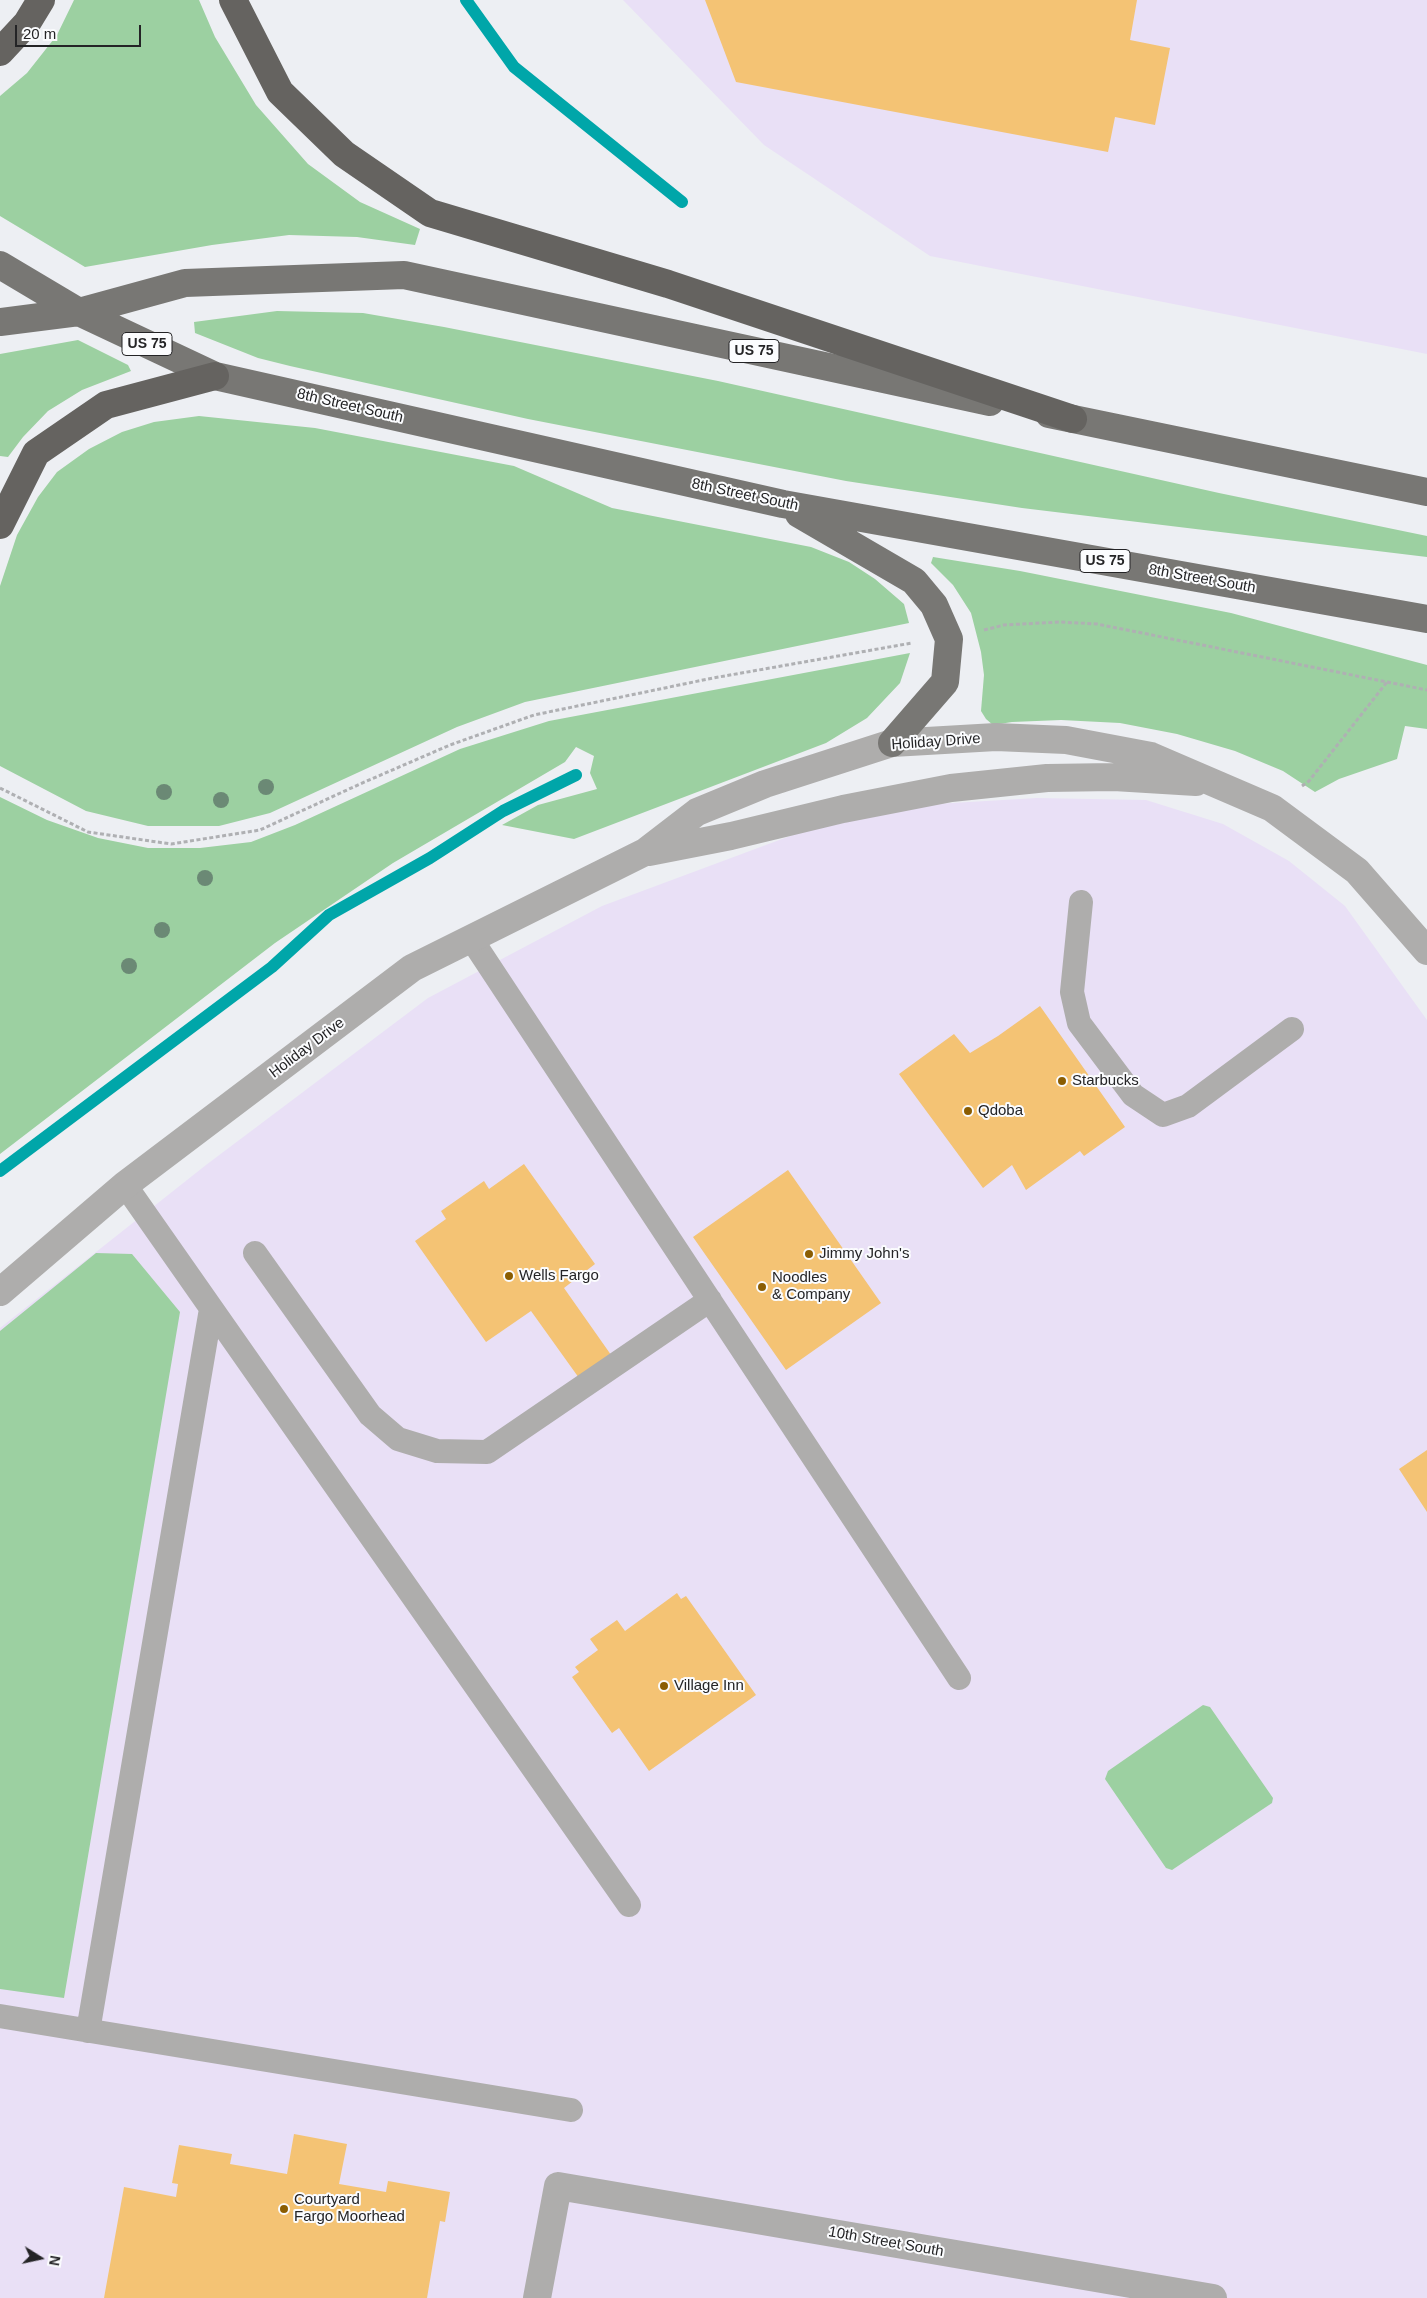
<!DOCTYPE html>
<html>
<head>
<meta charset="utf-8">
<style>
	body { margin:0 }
	#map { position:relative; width:1427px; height:2298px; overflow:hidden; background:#edeff3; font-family:Arial,sans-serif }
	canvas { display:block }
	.north { position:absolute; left:15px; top:2233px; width:50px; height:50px; -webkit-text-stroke:4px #fbfcfe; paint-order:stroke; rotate:100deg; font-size:14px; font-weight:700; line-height:20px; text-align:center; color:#242426 }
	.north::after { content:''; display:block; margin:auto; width:18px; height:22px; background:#242426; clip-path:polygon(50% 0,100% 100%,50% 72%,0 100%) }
	.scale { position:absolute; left:15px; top:25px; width:126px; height:22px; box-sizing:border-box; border:2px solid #242426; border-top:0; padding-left:6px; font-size:15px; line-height:18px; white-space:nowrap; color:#242426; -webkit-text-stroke:4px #fbfcfe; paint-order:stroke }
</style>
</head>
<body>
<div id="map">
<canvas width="1427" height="2298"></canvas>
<div class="north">N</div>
<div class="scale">20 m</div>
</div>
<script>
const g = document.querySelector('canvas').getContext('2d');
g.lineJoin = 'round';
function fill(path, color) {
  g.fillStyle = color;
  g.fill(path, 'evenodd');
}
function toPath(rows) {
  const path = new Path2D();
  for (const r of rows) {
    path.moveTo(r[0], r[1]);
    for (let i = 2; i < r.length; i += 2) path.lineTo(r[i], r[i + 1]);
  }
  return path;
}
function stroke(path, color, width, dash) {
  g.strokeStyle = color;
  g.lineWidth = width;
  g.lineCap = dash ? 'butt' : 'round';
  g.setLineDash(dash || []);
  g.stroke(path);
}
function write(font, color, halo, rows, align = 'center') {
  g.font = font + ' Arial,sans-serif';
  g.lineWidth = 4;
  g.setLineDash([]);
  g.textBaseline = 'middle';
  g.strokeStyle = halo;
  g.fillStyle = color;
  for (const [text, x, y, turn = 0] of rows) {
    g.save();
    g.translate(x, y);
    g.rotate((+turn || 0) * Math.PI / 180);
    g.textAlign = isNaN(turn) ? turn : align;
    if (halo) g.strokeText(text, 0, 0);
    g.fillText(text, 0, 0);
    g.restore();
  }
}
fill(toPath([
	[623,0,1427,0,1427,354,930,256,764,145],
	[1037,798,1146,800,1223,824,1289,861,1345,906,1427,1020,1427,2298,0,2298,0,1328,206,1165,428,998,602,906,825,823,918,805]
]), '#e9e0f6');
fill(toPath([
	[74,0,199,0,215,37,256,105,308,164,360,202,420,229,415,245,357,237,289,235,212,245,85,267,0,216,0,96,27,73,57,35],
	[277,311,363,313,444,327,718,381,1219,493,1427,536,1427,557,1022,508,846,481,528,419,290,366,258,358,195,333,194,322],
	[78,340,128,365,131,371,82,390,48,411,23,437,8,457,0,456,0,354],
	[199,416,315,428,514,466,612,508,811,547,849,562,875,579,904,604,909,623,525,702,457,727,270,813,219,826,148,826,86,811,0,766,0,586,17,535,38,497,57,472,89,449,122,432,154,422],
	[933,557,1020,571,1231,613,1427,665,1427,729,1405,726,1397,759,1339,779,1315,792,1283,771,1235,751,1177,734,1120,723,1061,720,1012,722,993,725,986,719,981,711,984,675,981,652,971,613,953,585,931,563],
	[910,653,900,683,867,718,826,743,574,839,502,825,538,805,597,789,590,773,594,756,576,747,565,762,393,863,275,943,0,1154,0,797,47,820,98,838,148,848,200,848,251,842,295,825,460,749,549,721],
	[96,1253,132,1254,180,1312,64,1998,0,1989,0,1331],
	[1203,1705,1210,1707,1273,1798,1272,1803,1172,1870,1166,1868,1105,1779,1108,1771]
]), '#9cd0a1');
stroke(toPath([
	[466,0,514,67,682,202],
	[0,1171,272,967,329,915,430,858,503,811,576,775]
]), '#00a6a9', 12);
fill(toPath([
	[705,0,1137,0,1130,40,1170,48,1155,125,1115,117,1108,152,736,82],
	[1040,1006,1125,1127,1084,1156,1080,1151,1026,1190,1012,1165,983,1188,899,1074,954,1034,970,1053,998,1036],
	[524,1164,595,1264,564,1288,616,1362,584,1385,531,1311,486,1342,415,1241,446,1219,441,1211,484,1181,489,1189],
	[788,1170,881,1303,786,1370,693,1237],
	[1427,1450,1427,1512,1399,1469],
	[677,1593,681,1599,686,1596,756,1695,649,1771,619,1728,612,1733,572,1677,579,1672,575,1667,598,1650,590,1639,617,1620,625,1631],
	[294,2134,347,2144,339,2184,386,2192,388,2181,450,2192,445,2222,440,2221,427,2298,104,2298,124,2187,176,2197,178,2184,172,2183,179,2145,232,2154,230,2164,287,2174]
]), '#f4c374');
stroke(toPath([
	[984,630,1004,625,1060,622,1097,624,1427,690],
	[1302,786,1309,781,1387,682],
	[0,788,88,832,171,844,260,830,360,784,450,745,534,715,713,678,912,643]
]), '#afb0b3', 3, [4, 2.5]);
stroke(toPath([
	[1081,902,1072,992,1079,1023,1133,1095,1163,1115,1188,1106,1292,1029],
	[472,940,959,1678],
	[125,1185,629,1905],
	[255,1253,370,1415,398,1439,437,1451,487,1452,710,1300],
	[0,2016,571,2110],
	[88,2031,211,1309]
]), '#aeadac', 24);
stroke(toPath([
	[649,852,731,836,843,809,951,788,1047,778,1114,777,1196,782],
	[0,1292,125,1185,412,968,645,852,697,812,765,784,892,743,996,737,1066,740,1151,756,1272,808,1357,871,1427,951],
	[537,2298,558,2186,1213,2298]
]), '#aeadac', 28);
stroke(toPath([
	[0,265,79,312,215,376,783,504,1427,619],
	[0,322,79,312,185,283,404,275,990,402],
	[1049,414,1427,492],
	[799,514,914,581,934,605,949,639,945,682,892,743]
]), '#787774', 28);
stroke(toPath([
	[233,0,280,92,344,154,430,213,668,284,1073,419],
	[0,52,27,23,41,0],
	[0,525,36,453,106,405,215,376]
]), '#656360', 28);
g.fillStyle = '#6b8975';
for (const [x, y] of [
	[266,787],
	[164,792],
	[221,800],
	[205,878],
	[162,930],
	[129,966]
]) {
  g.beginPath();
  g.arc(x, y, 8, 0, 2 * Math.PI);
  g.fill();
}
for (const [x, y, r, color] of [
	[1062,1081,5,"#8b5d02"],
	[968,1111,5,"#8b5d02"],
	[809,1254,5,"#8b5d02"],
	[509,1276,5,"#8b5d02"],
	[762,1287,5,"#8b5d02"],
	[664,1686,5,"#8b5d02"],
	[284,2209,5,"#8b5d02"]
]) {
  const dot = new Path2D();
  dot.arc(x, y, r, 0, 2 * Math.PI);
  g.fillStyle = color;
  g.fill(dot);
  stroke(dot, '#fbfcfe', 2);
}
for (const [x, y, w] of [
	[147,344,50],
	[754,351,50],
	[1105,561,50]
]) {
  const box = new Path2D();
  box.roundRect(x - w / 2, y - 11.5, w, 23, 4);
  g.fillStyle = '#fbfcfe';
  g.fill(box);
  stroke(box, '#242426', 1);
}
write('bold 14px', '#242426', null, [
	["US 75",147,344],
	["US 75",754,351],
	["US 75",1105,561]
]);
write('15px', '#242426', '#fbfcfe', [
	["8th Street South",350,406,13],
	["8th Street South",745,495,12],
	["8th Street South",1202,579,10],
	["Holiday Drive",936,742,-4],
	["Holiday Drive",307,1048,-37],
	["10th Street South",886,2242,10]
]);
write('15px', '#242426', '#fbfcfe', [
	["Starbucks",1072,1081],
	["Qdoba",978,1111],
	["Jimmy John's",819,1254],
	["Wells Fargo",519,1276],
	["Noodles",772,1278],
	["& Company",772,1295],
	["Village Inn",674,1686],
	["Courtyard",294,2200],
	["Fargo Moorhead",294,2217]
], 'left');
</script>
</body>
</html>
